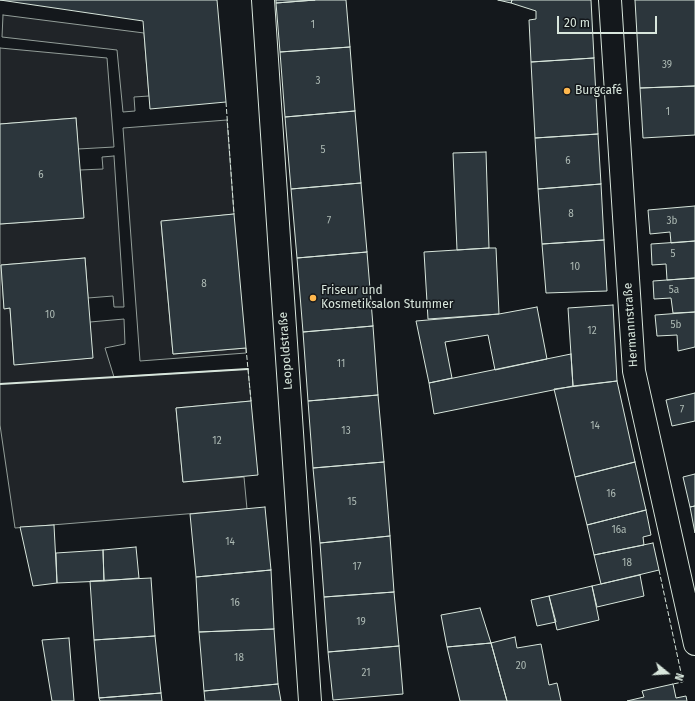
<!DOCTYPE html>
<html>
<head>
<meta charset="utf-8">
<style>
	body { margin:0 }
	#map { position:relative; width:695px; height:701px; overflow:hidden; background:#14181c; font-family:"Fira Sans",sans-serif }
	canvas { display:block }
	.north { position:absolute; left:647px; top:653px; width:40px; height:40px; -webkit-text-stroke:3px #14181c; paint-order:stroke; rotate:108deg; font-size:11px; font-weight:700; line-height:16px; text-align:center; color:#d8e6dc }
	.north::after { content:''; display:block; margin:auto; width:14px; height:18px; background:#d8e6dc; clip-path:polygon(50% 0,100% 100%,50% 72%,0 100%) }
	.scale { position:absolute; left:557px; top:16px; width:100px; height:18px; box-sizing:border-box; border:2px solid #d8e6dc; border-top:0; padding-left:5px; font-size:12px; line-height:14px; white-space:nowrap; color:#d8e6dc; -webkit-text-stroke:3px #14181c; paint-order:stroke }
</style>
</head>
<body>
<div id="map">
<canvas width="695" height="701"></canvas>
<div class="north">N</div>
<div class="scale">20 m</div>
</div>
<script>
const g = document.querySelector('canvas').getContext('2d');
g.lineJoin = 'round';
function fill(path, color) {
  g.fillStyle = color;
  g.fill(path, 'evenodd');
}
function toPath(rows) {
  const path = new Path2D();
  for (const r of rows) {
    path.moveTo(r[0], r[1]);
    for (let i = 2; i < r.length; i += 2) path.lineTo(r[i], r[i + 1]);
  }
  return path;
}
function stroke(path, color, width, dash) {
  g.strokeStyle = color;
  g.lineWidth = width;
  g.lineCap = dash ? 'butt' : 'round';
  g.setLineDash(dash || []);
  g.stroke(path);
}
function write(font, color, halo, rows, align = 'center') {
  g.font = font + ' "Fira Sans",sans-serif';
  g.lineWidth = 3;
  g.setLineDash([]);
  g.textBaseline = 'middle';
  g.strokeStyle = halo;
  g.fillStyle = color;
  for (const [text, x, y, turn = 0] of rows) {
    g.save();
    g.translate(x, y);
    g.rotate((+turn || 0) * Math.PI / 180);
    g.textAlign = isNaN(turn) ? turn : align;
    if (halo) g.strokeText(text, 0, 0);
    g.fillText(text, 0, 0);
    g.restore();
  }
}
const green = toPath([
	[3,15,144,33,149,96,134,97,135,111,123,112,117,50,2,37,3,15],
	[0,48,107,58,114,147,78,149,76,118,0,124,0,48],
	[227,120,234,214,161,222,173,354,246,348,246,353,140,361,123,128,227,120],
	[114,156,124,307,114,307,113,296,88,298,85,258,1,265,4,308,10,308,14,364,92,358,90,322,124,319,125,344,105,348,114,377,248,369,251,401,176,408,183,482,244,477,247,509,15,528,0,425,0,224,83,218,80,170,103,169,102,157,114,156]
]);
fill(green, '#202428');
stroke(green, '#939e99', 1);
const building = toPath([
	[0,0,217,0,226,102,150,109,143,21,0,0],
	[276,0,315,0,276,3,276,0],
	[315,0,346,0,350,47,280,52,276,3,315,0],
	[498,0,512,0,511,3,498,0],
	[512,0,591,0,594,58,531,62,529,20,536,19,536,11,511,3,512,0],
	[635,0,695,0,695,86,640,88,635,0],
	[350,47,355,111,285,117,280,52,350,47],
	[594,58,598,134,535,138,531,62,594,58],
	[695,86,695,135,643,138,640,88,695,86],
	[355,111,361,183,291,189,285,117,355,111],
	[76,118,84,218,0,224,0,124,76,118],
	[598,134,601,184,538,189,535,138,598,134],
	[486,152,489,248,457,250,453,153,486,152],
	[361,183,367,252,297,258,291,189,361,183],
	[601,184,604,240,542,244,538,189,601,184],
	[695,206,695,241,671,243,670,232,650,234,648,210,695,206],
	[234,214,246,348,173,354,161,221,234,214],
	[604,240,607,291,546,293,542,244,604,240],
	[695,241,695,278,667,280,666,264,652,265,651,244,695,241],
	[489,248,496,248,499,314,428,319,424,252,489,248],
	[367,252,373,326,303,332,297,258,367,252],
	[85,258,93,358,14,365,10,308,4,309,1,265,85,258],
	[695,278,695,312,673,313,671,298,654,299,653,281,695,278],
	[613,305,617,381,573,386,568,308,613,305],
	[537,307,547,359,495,370,488,335,445,342,452,378,429,383,416,321,499,314,537,307],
	[695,312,695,347,678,351,677,335,657,336,655,315,695,312],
	[373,326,378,395,308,401,303,332,373,326],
	[571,354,573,386,434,414,429,383,571,354],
	[617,381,635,462,575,477,554,389,617,381],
	[695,393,695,421,672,426,666,400,695,393],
	[378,395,384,462,313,468,308,401,378,395],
	[251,401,258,475,183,482,176,408,251,401],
	[384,462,390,536,320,543,313,468,384,462],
	[635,462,646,510,587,525,575,477,635,462],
	[695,474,695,506,690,507,683,477,695,474],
	[695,506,695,533,690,507,695,506],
	[265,507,271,570,196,577,190,514,265,507],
	[646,510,651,535,643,537,644,545,594,555,587,525,646,510],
	[54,525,57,583,33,586,20,527,54,525],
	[390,536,394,592,324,597,320,543,390,536],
	[653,543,659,570,601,584,594,555,653,543],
	[136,547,139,578,104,581,103,550,136,547],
	[103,550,104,581,57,583,56,553,103,550],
	[271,570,274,629,199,632,196,577,271,570],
	[640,575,644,596,597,607,592,586,640,575],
	[151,578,155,636,94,640,90,581,151,578],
	[592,586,599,620,557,630,549,596,592,586],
	[394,592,399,646,328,652,324,597,394,592],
	[549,596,556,622,537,626,531,600,549,596],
	[480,608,491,643,447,647,441,615,480,608],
	[274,629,278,684,204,691,199,632,274,629],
	[155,636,161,693,99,698,94,640,155,636],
	[515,637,517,648,541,644,549,685,557,683,561,701,507,701,491,643,515,637],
	[69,638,74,701,52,701,42,640,69,638],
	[491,643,507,701,460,701,447,647,491,643],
	[399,646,403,694,333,700,328,652,399,646],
	[278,684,281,701,205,701,204,691,278,684],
	[673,684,676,698,686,696,687,701,627,701,644,697,642,691,673,684],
	[161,693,162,701,100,701,99,698,161,693]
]);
fill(building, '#2c363c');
stroke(building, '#d8e6dc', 1);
const minor = toPath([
	[263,0,310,701],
	[610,0,634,371,695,644]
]);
stroke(minor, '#d8e6dc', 24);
stroke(minor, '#14181c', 22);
stroke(toPath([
	[226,102,234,214],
	[246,348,251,401],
	[659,570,683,682,673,684]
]), '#d8e6dc', 1, [5, 2]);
stroke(toPath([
	[0,384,248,369]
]), '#d8e6dc', 2);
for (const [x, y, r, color] of [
	[567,91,4,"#ffb74d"],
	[313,298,4,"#ffb74d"]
]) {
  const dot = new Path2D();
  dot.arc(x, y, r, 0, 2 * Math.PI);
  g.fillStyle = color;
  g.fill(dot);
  stroke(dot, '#14181c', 1.5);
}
write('10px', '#adbab4', null, [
	["1",313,25],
	["39",667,65],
	["3",318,81],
	["1",668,112],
	["5",323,150],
	["6",568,161],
	["6",41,175],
	["8",571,214],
	["7",329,221],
	["3b",672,221],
	["5",673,254],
	["10",575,267],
	["8",204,284],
	["5a",674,290],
	["10",50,315],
	["5b",676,325],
	["12",592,331],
	["11",341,364],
	["7",682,410],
	["14",595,426],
	["13",346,431],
	["12",217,441],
	["16",611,494],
	["15",352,502],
	["16a",619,530],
	["14",230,542],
	["18",627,563],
	["17",357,567],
	["16",235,603],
	["19",361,622],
	["18",239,658],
	["20",521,666],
	["21",366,673]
]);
write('12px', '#d8e6dc', '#14181c', [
	["Burgcafé",575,91],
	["Friseur und",321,291],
	["Kosmetiksalon Stummer",321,305]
], 'left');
write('12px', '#d8e6dc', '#14181c', [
	["Hermannstraße",631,325,-94],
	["Leopoldstraße",286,351,-94]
]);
</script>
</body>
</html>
